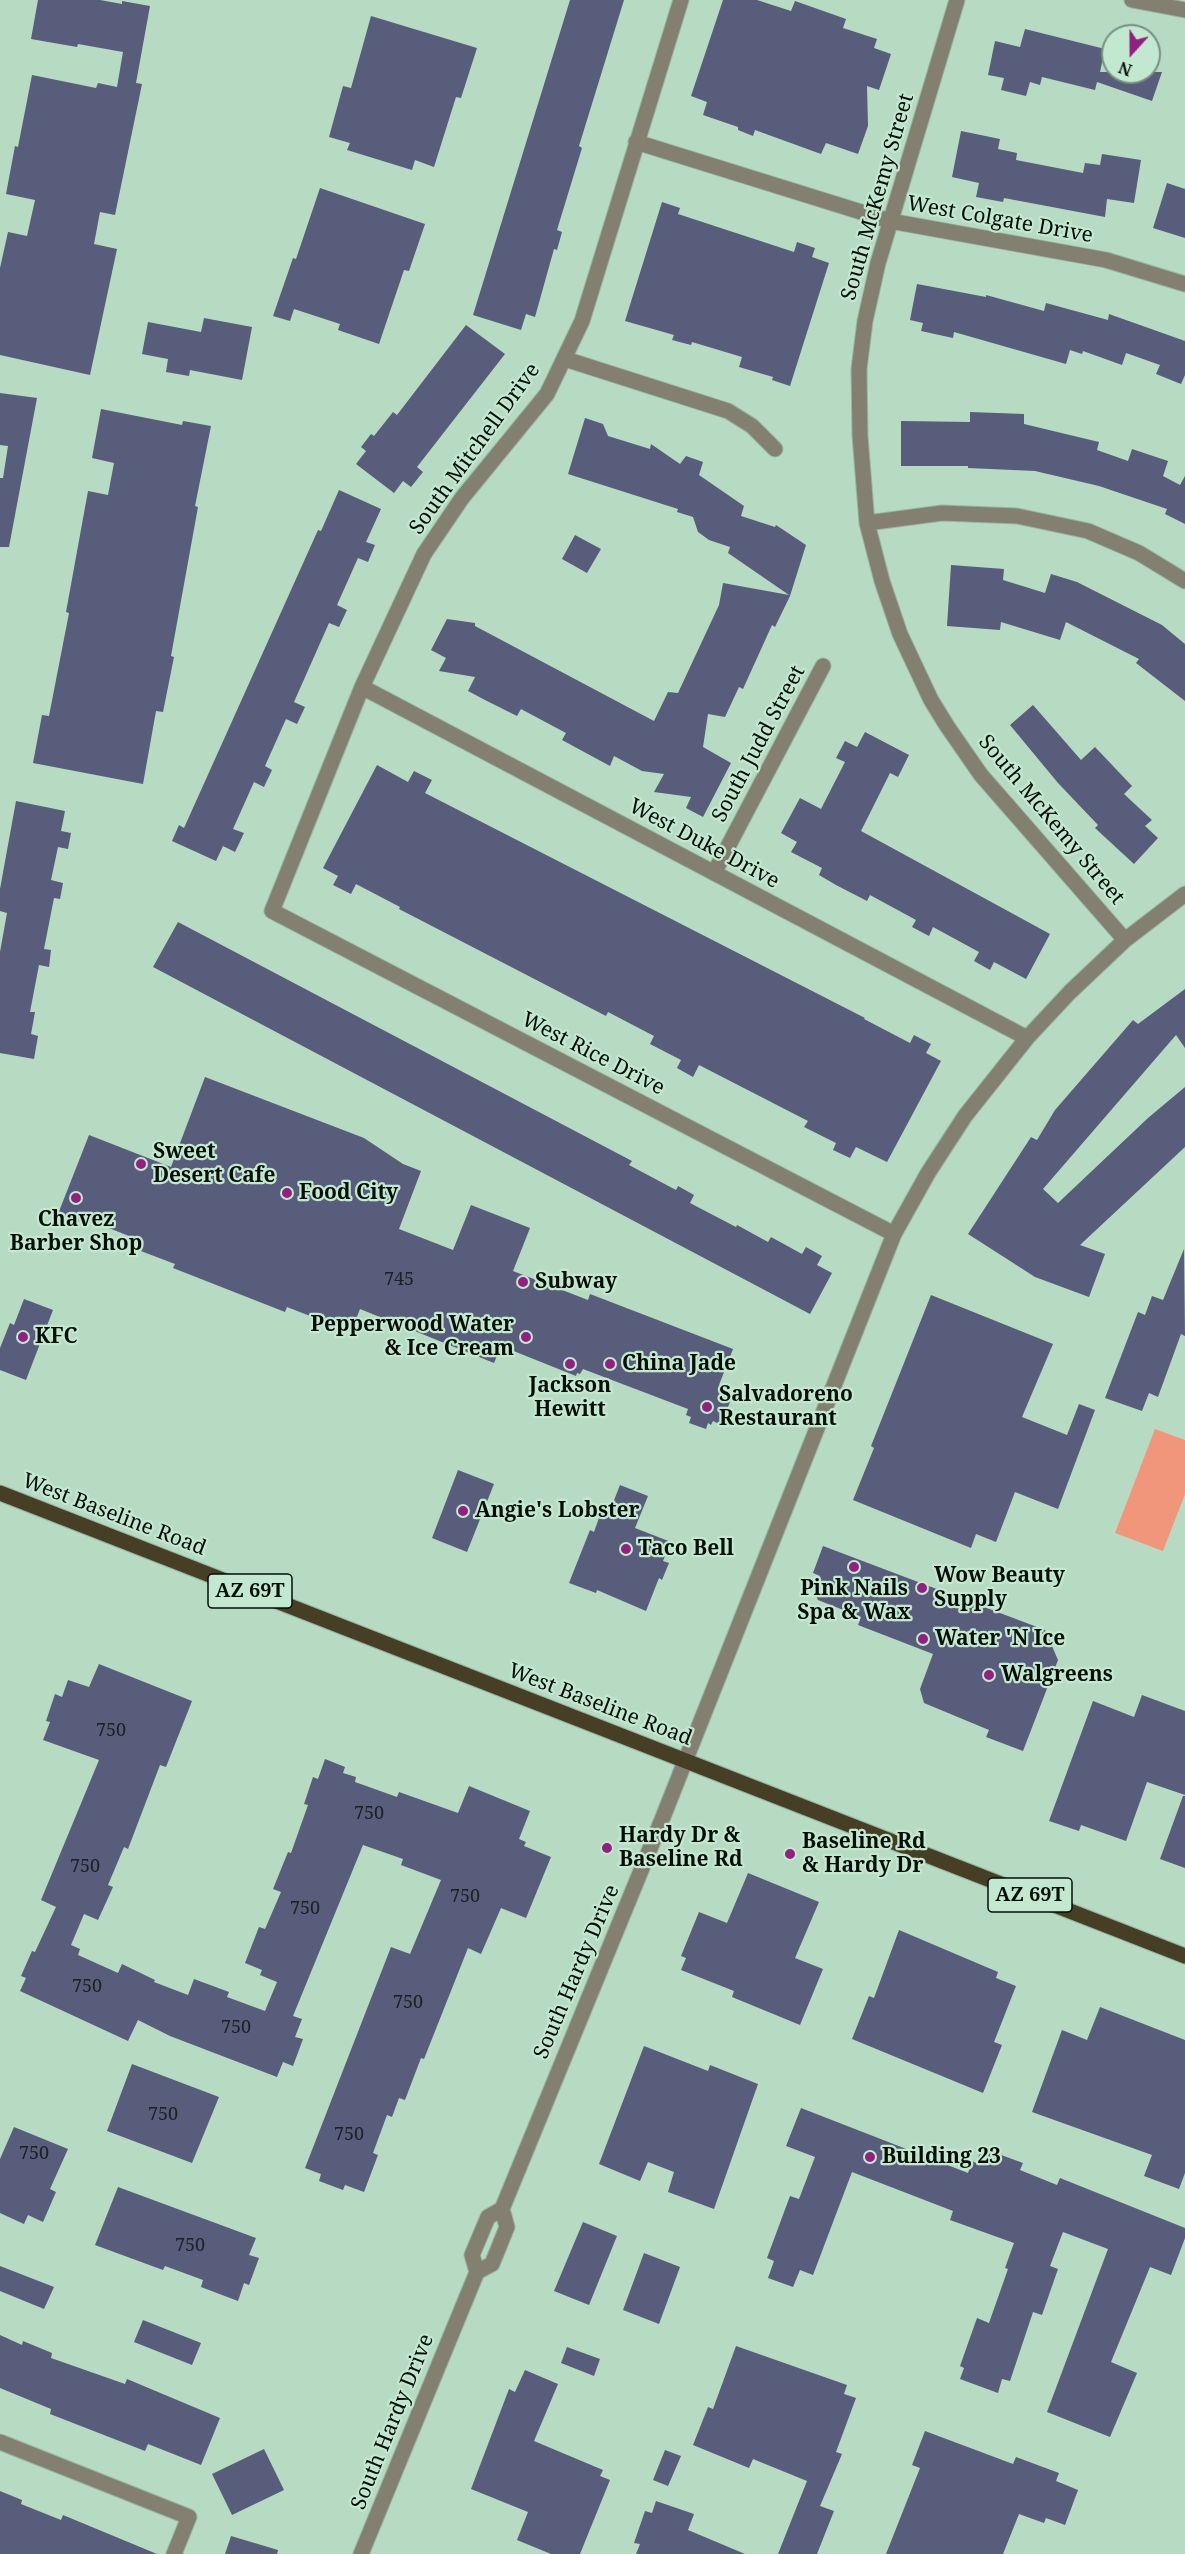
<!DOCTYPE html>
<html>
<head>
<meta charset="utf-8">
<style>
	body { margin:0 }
	#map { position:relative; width:1185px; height:2554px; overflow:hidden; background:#b7dac3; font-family:"Noto Serif",serif }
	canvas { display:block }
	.north { position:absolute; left:1101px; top:24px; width:60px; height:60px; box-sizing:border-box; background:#c3e8d0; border:2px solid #769180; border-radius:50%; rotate:201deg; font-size:16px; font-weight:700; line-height:24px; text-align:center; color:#030e07 }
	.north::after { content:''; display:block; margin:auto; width:21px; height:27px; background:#932080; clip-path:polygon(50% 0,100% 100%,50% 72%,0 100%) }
</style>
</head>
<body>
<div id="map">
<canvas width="1185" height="2554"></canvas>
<div class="north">N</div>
</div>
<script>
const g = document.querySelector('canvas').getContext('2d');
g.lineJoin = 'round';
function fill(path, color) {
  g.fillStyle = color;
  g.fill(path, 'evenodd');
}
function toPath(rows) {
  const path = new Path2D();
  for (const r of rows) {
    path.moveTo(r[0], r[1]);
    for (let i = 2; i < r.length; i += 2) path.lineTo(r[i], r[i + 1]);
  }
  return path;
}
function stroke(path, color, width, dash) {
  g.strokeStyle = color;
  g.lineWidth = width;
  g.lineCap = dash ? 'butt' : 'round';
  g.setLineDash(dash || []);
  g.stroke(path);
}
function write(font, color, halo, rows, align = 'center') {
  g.font = font + ' "Noto Serif",serif';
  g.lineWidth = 4.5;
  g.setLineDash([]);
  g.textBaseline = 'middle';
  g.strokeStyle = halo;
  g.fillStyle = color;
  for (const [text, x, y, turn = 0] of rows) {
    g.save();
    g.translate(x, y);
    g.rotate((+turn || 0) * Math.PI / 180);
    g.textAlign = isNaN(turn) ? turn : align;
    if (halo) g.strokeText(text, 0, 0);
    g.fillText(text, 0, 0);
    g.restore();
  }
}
fill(toPath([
	[1155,1429,1185,1440,1185,1494,1163,1551,1115,1533]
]), '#f1957b');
fill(toPath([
	[38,0,100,0,122,4,122,1,150,6,136,83,142,84,115,215,100,212,94,244,117,249,90,375,0,355,0,268,8,232,27,236,35,200,6,194,15,146,18,147,32,75,96,88,98,83,117,87,123,52,78,44,77,47,31,39],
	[570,0,624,0,579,146,582,148,557,230,562,232,557,250,554,249,535,317,526,314,521,330,473,315],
	[723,0,757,0,791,11,795,1,846,19,843,28,877,39,874,48,891,54,879,90,867,86,868,126,858,154,826,143,821,154,755,130,753,136,738,130,738,127,703,115,707,102,691,96],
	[371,16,477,48,461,98,456,97,434,167,415,160,412,170,347,150,350,143,329,137,343,86,351,88],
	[1025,29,1105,49,1100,72,1162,72,1152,101,1097,82,1095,90,1042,77,1040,85,1030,82,1026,96,1001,90,1004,78,988,75,995,41,1020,47],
	[961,131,1000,139,998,149,1017,153,1016,160,1083,173,1085,163,1100,165,1102,154,1141,160,1134,203,1107,199,1105,217,1004,198,1003,202,976,197,979,183,952,177],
	[1167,183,1185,189,1185,238,1153,228],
	[320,188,425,224,409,271,404,270,379,344,338,330,340,324,294,309,290,321,273,316,293,258,296,259],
	[662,202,680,208,678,214,794,252,797,242,815,248,812,257,829,263,790,386,772,380,773,377,739,367,742,357,692,342,691,345,672,340,674,335,625,321],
	[917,284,986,297,986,295,1044,311,1046,303,1108,320,1109,314,1185,341,1185,375,1181,384,1156,374,1160,365,1126,353,1122,365,1083,351,1082,354,1070,350,1066,364,954,332,953,338,921,331,923,323,910,320],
	[204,318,252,327,242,380,190,370,189,376,166,372,168,359,142,354,148,322,201,332],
	[466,325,505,354,417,467,423,472,411,487,403,481,394,493,356,464,366,451,361,447,371,434,374,436,393,412,397,415],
	[0,393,37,398,9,547,0,547,0,478,3,478,8,446,0,445],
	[101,409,182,425,183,421,211,426,195,506,198,507,171,656,174,657,163,712,156,711,143,784,33,763,42,715,49,716,69,613,66,612,88,491,108,495,114,463,92,458],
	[970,412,1024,414,1024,424,1099,442,1097,450,1128,461,1132,449,1168,461,1163,476,1180,485,1185,476,1185,524,1165,514,1167,509,1099,486,1035,471,968,468,968,466,901,466,901,421,970,422],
	[585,418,603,424,608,436,650,449,651,444,680,464,686,456,703,462,699,475,744,506,741,516,775,527,776,525,806,545,790,596,775,627,772,625,743,689,739,687,725,717,708,714,703,747,731,763,703,817,686,808,691,797,654,792,664,774,642,771,614,756,610,766,562,740,566,733,521,709,517,716,485,700,468,691,475,677,439,671,446,658,431,650,447,619,475,623,475,626,654,721,668,692,678,693,719,605,723,583,789,595,728,553,730,547,709,540,698,532,693,517,677,512,678,509,568,474],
	[339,490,381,509,366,542,375,545,368,562,358,558,337,605,347,610,339,627,329,623,294,702,305,707,297,724,286,719,265,766,272,770,264,787,254,782,233,829,244,833,235,852,223,846,216,861,172,841,179,825,184,828,318,530,321,531],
	[575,535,601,549,587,573,562,559],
	[951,565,1004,569,1003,580,1045,593,1051,574,1077,582,1162,625,1185,644,1185,701,1136,663,1139,659,1066,622,1060,640,1001,622,1000,630,947,626],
	[1033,705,1081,760,1095,747,1132,786,1124,794,1152,820,1145,826,1158,838,1134,864,1095,828,1098,825,1058,783,1010,725],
	[865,732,909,755,898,777,890,773,861,831,1050,934,1026,979,994,962,990,970,974,961,979,952,933,927,929,936,912,927,916,920,870,895,867,901,836,885,819,875,822,868,791,852,797,842,781,833,800,798,821,809,845,762,836,758,845,741,857,747],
	[377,765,408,782,414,771,432,780,425,793,865,1018,864,1019,910,1043,914,1035,931,1044,926,1053,941,1061,887,1162,856,1147,850,1158,833,1150,836,1143,804,1127,808,1121,699,1065,693,1077,677,1068,681,1060,650,1044,654,1036,608,1012,606,1016,399,909,400,907,356,884,351,894,333,885,338,876,323,868],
	[16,801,65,811,61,831,71,833,68,849,58,847,51,880,63,883,60,899,54,898,44,949,51,950,49,967,39,965,30,1012,35,1012,31,1034,38,1036,34,1059,0,1053,0,952,7,913,0,911,0,889],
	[178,922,632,1161,629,1165,676,1190,678,1186,694,1195,690,1203,736,1227,737,1225,768,1242,771,1237,802,1254,806,1247,822,1256,817,1265,832,1273,810,1314,153,967],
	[1185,989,1185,1048,1176,1035,1043,1189,1058,1203,1148,1118,1185,1087,1185,1147,1080,1245,1105,1254,1089,1297,1035,1277,968,1234,1031,1137,1037,1140,1055,1110,1133,1020,1138,1024],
	[205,1077,364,1138,403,1164,421,1171,399,1229,453,1250,471,1205,530,1228,513,1271,588,1300,590,1294,733,1349,719,1385,725,1388,724,1391,733,1394,721,1425,713,1421,711,1425,708,1423,706,1429,689,1423,691,1417,686,1415,688,1409,583,1369,580,1374,577,1373,576,1376,501,1346,494,1363,360,1309,351,1332,287,1307,285,1312,173,1268,175,1264,125,1245,129,1236,81,1217,79,1222,58,1214,89,1135,171,1167],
	[1184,1249,1185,1336,1181,1334,1158,1397,1149,1393,1142,1411,1105,1398,1138,1312,1145,1315,1152,1296,1163,1300],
	[931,1295,1053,1344,1022,1417,1067,1435,1079,1404,1095,1410,1058,1509,1015,1492,996,1542,976,1534,971,1548,853,1500,874,1448,871,1446],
	[24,1299,53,1310,26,1380,0,1370,0,1348,10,1323,14,1325],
	[458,1470,494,1484,467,1552,432,1538],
	[620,1485,648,1496,635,1528,671,1542,663,1561,669,1563,662,1580,659,1578,646,1611,597,1590,596,1593,569,1583,590,1530,594,1532,600,1515,607,1518],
	[823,1546,1045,1630,1058,1660,1023,1751,986,1737,989,1730,924,1703,920,1689,933,1654,858,1625,861,1617,818,1600,814,1592,820,1576,813,1573],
	[99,1664,192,1701,166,1767,160,1765,128,1849,124,1847,108,1885,113,1887,98,1920,84,1914,71,1945,80,1949,78,1955,118,1973,122,1964,155,1980,154,1982,188,1995,194,1979,229,1992,227,1997,265,2011,277,1982,260,1975,262,1970,245,1963,259,1927,265,1929,281,1892,273,1889,288,1852,291,1853,308,1805,304,1804,313,1777,318,1779,325,1759,345,1767,343,1773,356,1777,355,1782,397,1797,399,1792,458,1813,469,1786,530,1811,519,1839,526,1842,524,1846,551,1857,526,1918,501,1908,481,1954,468,1948,424,2059,421,2058,405,2100,399,2098,392,2117,387,2115,373,2153,378,2155,364,2192,345,2185,343,2190,319,2181,321,2174,305,2168,391,1947,410,1954,441,1880,401,1865,403,1859,363,1845,293,2016,302,2019,295,2037,303,2039,293,2066,283,2062,277,2077,170,2036,138,2020,128,2041,20,1991,26,1978,21,1976,32,1951,35,1952,56,1907,41,1900,99,1760,43,1740,50,1722,46,1721,55,1694,62,1697,68,1680,89,1687],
	[1142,1695,1185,1711,1185,1795,1147,1782,1126,1841,1081,1825,1079,1831,1049,1821,1093,1701,1134,1717],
	[1183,1796,1185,1796,1185,1868,1160,1859],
	[748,1873,819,1902,795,1958,823,1969,800,2025,732,1997,734,1991,681,1970,686,1958,681,1956,699,1912,727,1923],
	[899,1930,998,1972,996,1978,1016,1986,994,2042,1002,2045,983,2093,852,2039,869,1996,874,1998],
	[1100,2007,1185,2040,1185,2173,1179,2189,1144,2176,1152,2155,1032,2112,1062,2030,1087,2040],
	[644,2046,708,2071,710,2065,758,2084,714,2209,668,2192,674,2172,648,2162,640,2181,599,2164],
	[132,2064,219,2097,192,2163,107,2131],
	[801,2108,968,2173,972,2161,976,2163,982,2148,1023,2163,1020,2170,1057,2185,1060,2178,1185,2228,1185,2238,1171,2275,1150,2267,1111,2362,1137,2373,1110,2437,1047,2412,1108,2249,1063,2232,1050,2266,1058,2269,1042,2315,1033,2312,1010,2381,1002,2379,998,2393,960,2379,964,2368,960,2366,977,2318,989,2323,1008,2269,1005,2268,1014,2243,950,2220,953,2211,852,2172,813,2275,800,2270,793,2287,768,2278,774,2261,767,2258,790,2196,799,2199,815,2157,786,2146],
	[14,2127,68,2149,50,2189,56,2192,43,2222,28,2215,24,2224,0,2213,0,2159],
	[118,2187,256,2238,249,2255,259,2258,249,2285,244,2283,238,2301,201,2287,203,2280,165,2266,163,2270,95,2245],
	[583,2222,617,2236,589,2305,554,2291],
	[644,2253,680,2267,659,2324,623,2310],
	[0,2266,54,2287,44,2309,0,2291],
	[143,2320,201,2343,192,2365,134,2342],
	[0,2335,22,2345,23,2341,52,2353,51,2358,125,2384,127,2379,220,2418,201,2465,148,2444,145,2451,50,2414,51,2409,0,2388],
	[736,2346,847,2385,844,2394,856,2398,836,2452,842,2454,820,2506,834,2511,817,2554,778,2554,807,2481,753,2459,749,2468,693,2445,708,2407,713,2409],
	[567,2347,600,2359,594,2376,561,2363],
	[525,2370,558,2384,534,2441,603,2470,600,2476,610,2480,580,2554,551,2554,517,2540,528,2512,471,2489,509,2389,515,2392],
	[925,2431,1013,2464,1016,2457,1059,2473,1056,2481,1078,2490,1065,2525,1046,2518,1044,2523,1019,2514,1003,2554,886,2554,920,2468,912,2465],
	[264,2449,284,2490,232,2515,212,2474],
	[665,2450,681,2456,668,2486,653,2480],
	[0,2491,22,2500,21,2504,61,2520,63,2515,157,2554,0,2554],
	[656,2501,694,2514,688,2530,745,2554,636,2554,640,2544,634,2543,645,2511,652,2513],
	[231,2536,278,2550,277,2554,225,2554]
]), '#575d7b');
const minor = toPath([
	[681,0,582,321,547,394,462,498,424,554,362,687,272,911,894,1234],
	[957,0,878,263,865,321,859,369,860,436,867,523,882,581,900,634,931,700,947,726,981,775,1125,940],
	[1132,0,1185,10],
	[636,142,890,221,1106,260,1185,284],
	[565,359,728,411,752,426,775,449],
	[867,523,942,513,1017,516,1088,531,1139,553,1185,581],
	[362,687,1027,1038],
	[714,873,823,666],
	[477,2272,492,2264,507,2227,502,2209,663,1817,894,1234,928,1173,965,1116,1027,1038,1070,992,1125,940,1185,894],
	[0,2442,189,2517,174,2554],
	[361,2554,477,2272,472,2255,488,2217,502,2209]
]);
const major = toPath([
	[0,1493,1185,1956]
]);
stroke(minor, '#97b5a1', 17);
stroke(major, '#97b5a1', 17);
stroke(minor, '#838071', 15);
stroke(major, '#463f25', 15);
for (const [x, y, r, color] of [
	[141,1164,6,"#932080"],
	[287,1193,6,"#932080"],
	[76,1198,6,"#932080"],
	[523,1282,6,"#932080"],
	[23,1337,6,"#932080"],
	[526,1337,6,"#932080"],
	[570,1364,6,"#932080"],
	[610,1364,6,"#932080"],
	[707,1407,6,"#932080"],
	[463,1511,6,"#932080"],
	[626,1549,6,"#932080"],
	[854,1567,6,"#932080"],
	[922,1588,6,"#932080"],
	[923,1639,6,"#932080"],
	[989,1675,6,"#932080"],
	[607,1848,6,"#932080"],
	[790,1854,6,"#932080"],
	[870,2157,6,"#932080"]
]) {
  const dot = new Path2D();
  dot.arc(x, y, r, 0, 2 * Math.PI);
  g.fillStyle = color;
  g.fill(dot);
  stroke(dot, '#c3e8d0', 2);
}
write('18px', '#182224', null, [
	["745",399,1280],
	["750",111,1731],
	["750",369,1814],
	["750",85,1867],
	["750",465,1897],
	["750",305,1909],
	["750",87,1987],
	["750",408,2003],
	["750",236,2028],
	["750",163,2115],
	["750",349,2135],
	["750",34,2154],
	["750",190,2246]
]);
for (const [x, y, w] of [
	[250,1591,84],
	[1030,1895,84]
]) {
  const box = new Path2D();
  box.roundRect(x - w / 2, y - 17, w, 34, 4.5);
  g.fillStyle = '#c3e8d0';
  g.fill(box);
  stroke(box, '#030e07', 1.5);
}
write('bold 20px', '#030e07', null, [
	["AZ 69T",250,1591],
	["AZ 69T",1030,1895]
]);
write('21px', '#030e07', '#c3e8d0', [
	["South McKemy Street",878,197,-74],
	["West Colgate Drive",1000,220,10],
	["South Mitchell Drive",475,449,-54],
	["South Judd Street",759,744,-62],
	["South McKemy Street",1051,820,50],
	["West Duke Drive",704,844,28],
	["West Rice Drive",593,1054,27],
	["West Baseline Road",114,1515,21],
	["West Baseline Road",600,1705,21],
	["South Hardy Drive",577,1972,-67],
	["South Hardy Drive",393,2422,-68]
]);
write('bold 21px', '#030e07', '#c3e8d0', [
	["Sweet",153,1152],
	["Desert Cafe",153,1176],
	["Food City",299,1193],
	["Chavez",76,1220,"center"],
	["Barber Shop",76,1244,"center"],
	["Subway",535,1282],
	["Pepperwood Water",514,1325,"right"],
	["& Ice Cream",514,1349,"right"],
	["KFC",35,1337],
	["China Jade",622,1364],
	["Jackson",570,1386,"center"],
	["Hewitt",570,1410,"center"],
	["Salvadoreno",719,1395],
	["Restaurant",719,1419],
	["Angie's Lobster",475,1511],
	["Taco Bell",638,1549],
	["Wow Beauty",934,1576],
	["Supply",934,1600],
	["Pink Nails",854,1589,"center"],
	["Spa & Wax",854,1613,"center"],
	["Water 'N Ice",935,1639],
	["Walgreens",1001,1675],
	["Hardy Dr &",619,1836],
	["Baseline Rd",619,1860],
	["Baseline Rd",802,1842],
	["& Hardy Dr",802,1866],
	["Building 23",882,2157]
], 'left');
</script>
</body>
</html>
